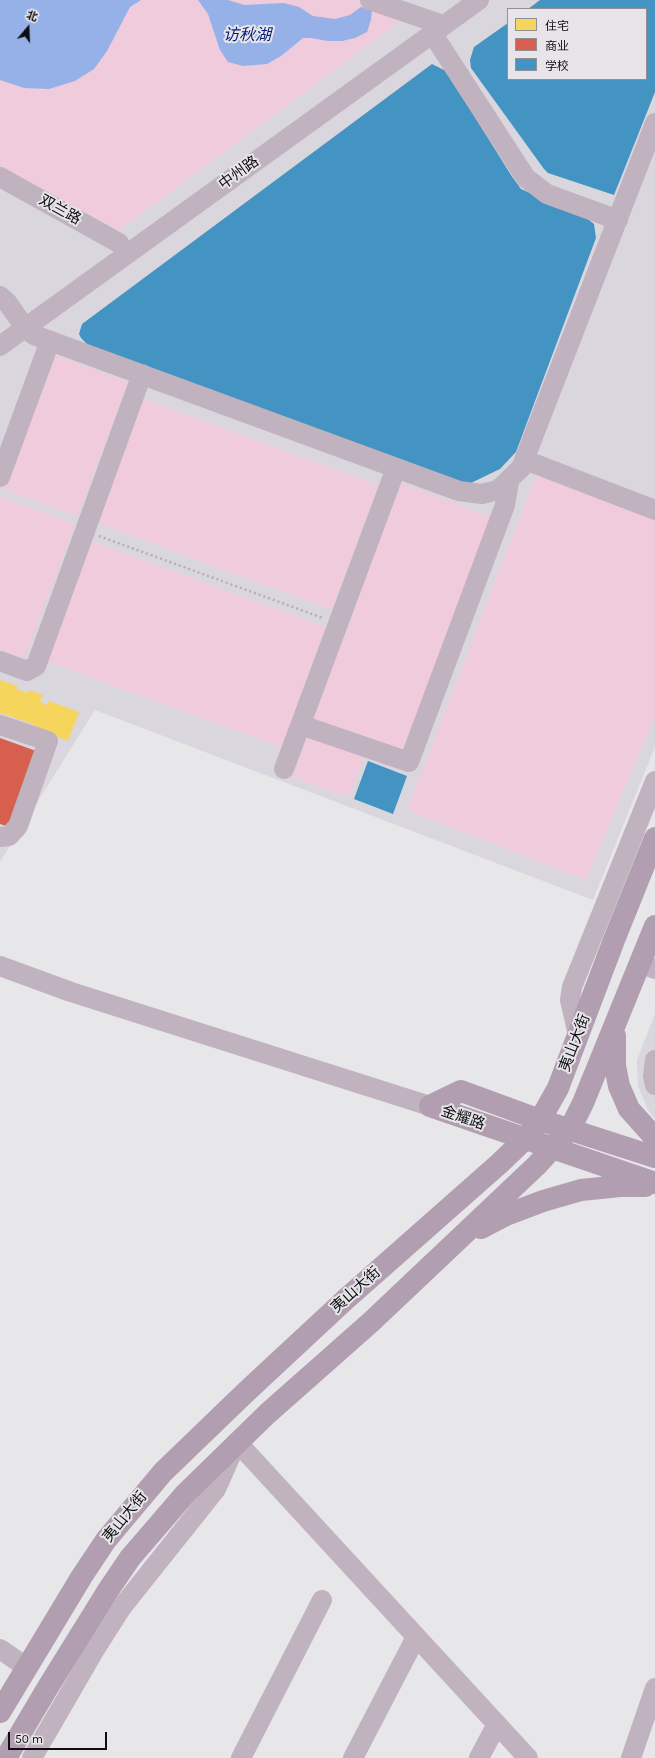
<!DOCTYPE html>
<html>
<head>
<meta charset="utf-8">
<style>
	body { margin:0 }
	#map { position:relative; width:655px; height:1758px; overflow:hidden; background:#e7e6e9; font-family:Karla,"Noto Sans SC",sans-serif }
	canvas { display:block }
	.legend { position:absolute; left:507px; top:8px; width:140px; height:72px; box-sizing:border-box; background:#e7e5ea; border:1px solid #908f92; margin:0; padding:5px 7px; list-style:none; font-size:12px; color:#0e0e0f }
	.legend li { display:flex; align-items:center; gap:8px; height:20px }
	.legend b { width:20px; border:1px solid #908f92 }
	.north { position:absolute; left:8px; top:8px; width:40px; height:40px; -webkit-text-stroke:3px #e7e5ea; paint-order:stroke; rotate:19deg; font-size:11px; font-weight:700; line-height:16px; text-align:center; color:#0e0e0f }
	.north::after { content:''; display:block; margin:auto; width:14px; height:18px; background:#0e0e0f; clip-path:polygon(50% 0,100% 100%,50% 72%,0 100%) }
	.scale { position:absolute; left:8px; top:1732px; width:99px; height:18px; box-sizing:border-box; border:2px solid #0e0e0f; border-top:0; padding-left:5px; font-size:12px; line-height:14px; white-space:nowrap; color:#0e0e0f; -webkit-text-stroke:3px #e7e5ea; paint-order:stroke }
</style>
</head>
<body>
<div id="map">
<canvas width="655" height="1758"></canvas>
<ul class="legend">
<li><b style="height:11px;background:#f6d55c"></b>住宅</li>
<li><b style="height:11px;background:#d6604d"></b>商业</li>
<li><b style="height:11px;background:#4393c3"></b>学校</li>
</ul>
<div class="north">北</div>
<div class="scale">50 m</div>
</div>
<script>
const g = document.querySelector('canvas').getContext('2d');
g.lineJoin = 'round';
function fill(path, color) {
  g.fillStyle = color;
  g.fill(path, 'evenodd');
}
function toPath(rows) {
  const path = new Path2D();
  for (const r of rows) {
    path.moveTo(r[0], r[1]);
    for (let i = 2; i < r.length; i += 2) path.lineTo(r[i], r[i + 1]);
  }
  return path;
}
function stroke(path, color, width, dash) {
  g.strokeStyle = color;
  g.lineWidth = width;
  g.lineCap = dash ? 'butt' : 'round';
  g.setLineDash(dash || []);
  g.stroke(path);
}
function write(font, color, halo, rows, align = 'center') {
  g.font = font + ' Karla,"Noto Sans SC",sans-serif';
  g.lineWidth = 4;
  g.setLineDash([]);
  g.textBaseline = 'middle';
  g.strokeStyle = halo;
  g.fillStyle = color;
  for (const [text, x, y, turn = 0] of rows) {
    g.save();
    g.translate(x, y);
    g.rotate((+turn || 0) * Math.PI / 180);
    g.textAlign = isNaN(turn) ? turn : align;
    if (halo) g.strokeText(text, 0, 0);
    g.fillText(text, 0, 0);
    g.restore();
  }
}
fill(toPath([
	[0,0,655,0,655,747,593,900,95,710,0,862],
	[508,9,646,9,646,79,508,79],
	[432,65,446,71,510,175,521,189,584,216,594,224,596,238,516,452,500,469,471,483,89,345,81,338,79,334,82,324],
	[655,1014,655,1119,648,1110,638,1086,637,1060]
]), '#dad6dd');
fill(toPath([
	[141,0,198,0,208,14,216,38,294,45,303,38,311,37,328,41,342,41,355,38,361,7,350,15,335,19,323,19,313,16,299,7,273,2,244,5,228,0,353,0,399,15,400,21,118,231,0,166,0,80,24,88,94,69,107,51,130,7],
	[52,354,128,382,77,517,2,488],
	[143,399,378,485,332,610,97,523],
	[540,465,655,508,655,716,586,880,407,810],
	[401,483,491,517,403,753,313,720],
	[0,497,75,524,24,659,0,650],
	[90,541,326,627,281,747,46,661],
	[308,731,366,752,349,797,292,777]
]), '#efcbdc');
fill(toPath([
	[0,0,141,0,130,7,107,51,94,69,75,81,49,89,24,88,0,80],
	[198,0,228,0,244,5,284,3,299,7,313,16,335,19,350,15,361,7,372,10,371,20,367,32,355,38,342,41,328,41,311,38,303,38,281,56,267,64,243,66,228,62,220,50,208,14]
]), '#96b0e8');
fill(toPath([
	[0,680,17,686,16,689,28,693,29,690,43,695,40,702,47,705,49,701,79,712,68,741,32,727,33,724,0,713]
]), '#f6d55c');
fill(toPath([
	[0,738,39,752,13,828,0,824]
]), '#d6604d');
fill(toPath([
	[540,0,655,0,655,92,614,195,548,173,544,169,471,68,470,60,474,47,508,23,508,79,646,79,646,9,528,9],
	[432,64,446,71,511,175,521,189,584,216,594,224,596,238,516,452,500,469,471,483,459,484,88,345,81,338,79,334,82,324],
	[368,761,407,776,393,814,354,799]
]), '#4393c3');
stroke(toPath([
	[99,536,323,618]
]), '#b7adb6', 2.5, [2, 3]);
stroke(toPath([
	[370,0,443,25],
	[432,33,526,178,547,194,618,220],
	[0,177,119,243],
	[0,296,7,302,25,328,34,335,459,491,482,494,498,490,521,468,655,123],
	[0,346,479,0],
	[525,460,655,510],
	[0,477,50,341],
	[0,661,27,671,36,666,142,374],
	[0,725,48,741,18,826,9,836,0,837],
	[301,725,409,762,505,505,509,482],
	[284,769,396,468],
	[640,963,655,969],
	[0,966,71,992,430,1106],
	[578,1035,570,1000,572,987,655,781],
	[655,1060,653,1076,655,1085],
	[0,1649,26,1667],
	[32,1758,94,1651,122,1607,216,1489,237,1442,528,1758],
	[241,1758,322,1600],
	[353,1758,416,1637],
	[479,1758,497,1724],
	[631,1758,655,1688]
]), '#c0b2bf', 20);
stroke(toPath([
	[615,1036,615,1066,619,1086,629,1109,655,1138],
	[430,1106,461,1091,540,1120,655,1157],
	[430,1106,655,1183],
	[481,1228,506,1215,543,1201,581,1190,620,1186,645,1186],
	[0,1712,82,1576,106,1540,163,1472,246,1392,346,1299,500,1163,525,1139,540,1120,558,1088,614,940,655,838],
	[6,1758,48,1687,107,1592,130,1558,186,1493,267,1414,371,1322,537,1165,570,1129,583,1103,655,926]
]), '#b19fb1', 22);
write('15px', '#0e0e0f', '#e7e5ea', [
	["中州路",239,173,-36],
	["双兰路",60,210,29],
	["夷山大街",575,1043,-69],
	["金耀路",463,1118,19],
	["夷山大街",356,1290,-42],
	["夷山大街",125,1517,-51]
]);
write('italic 16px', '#031d78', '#e7e5ea', [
	["访秋湖",247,35]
]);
</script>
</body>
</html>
